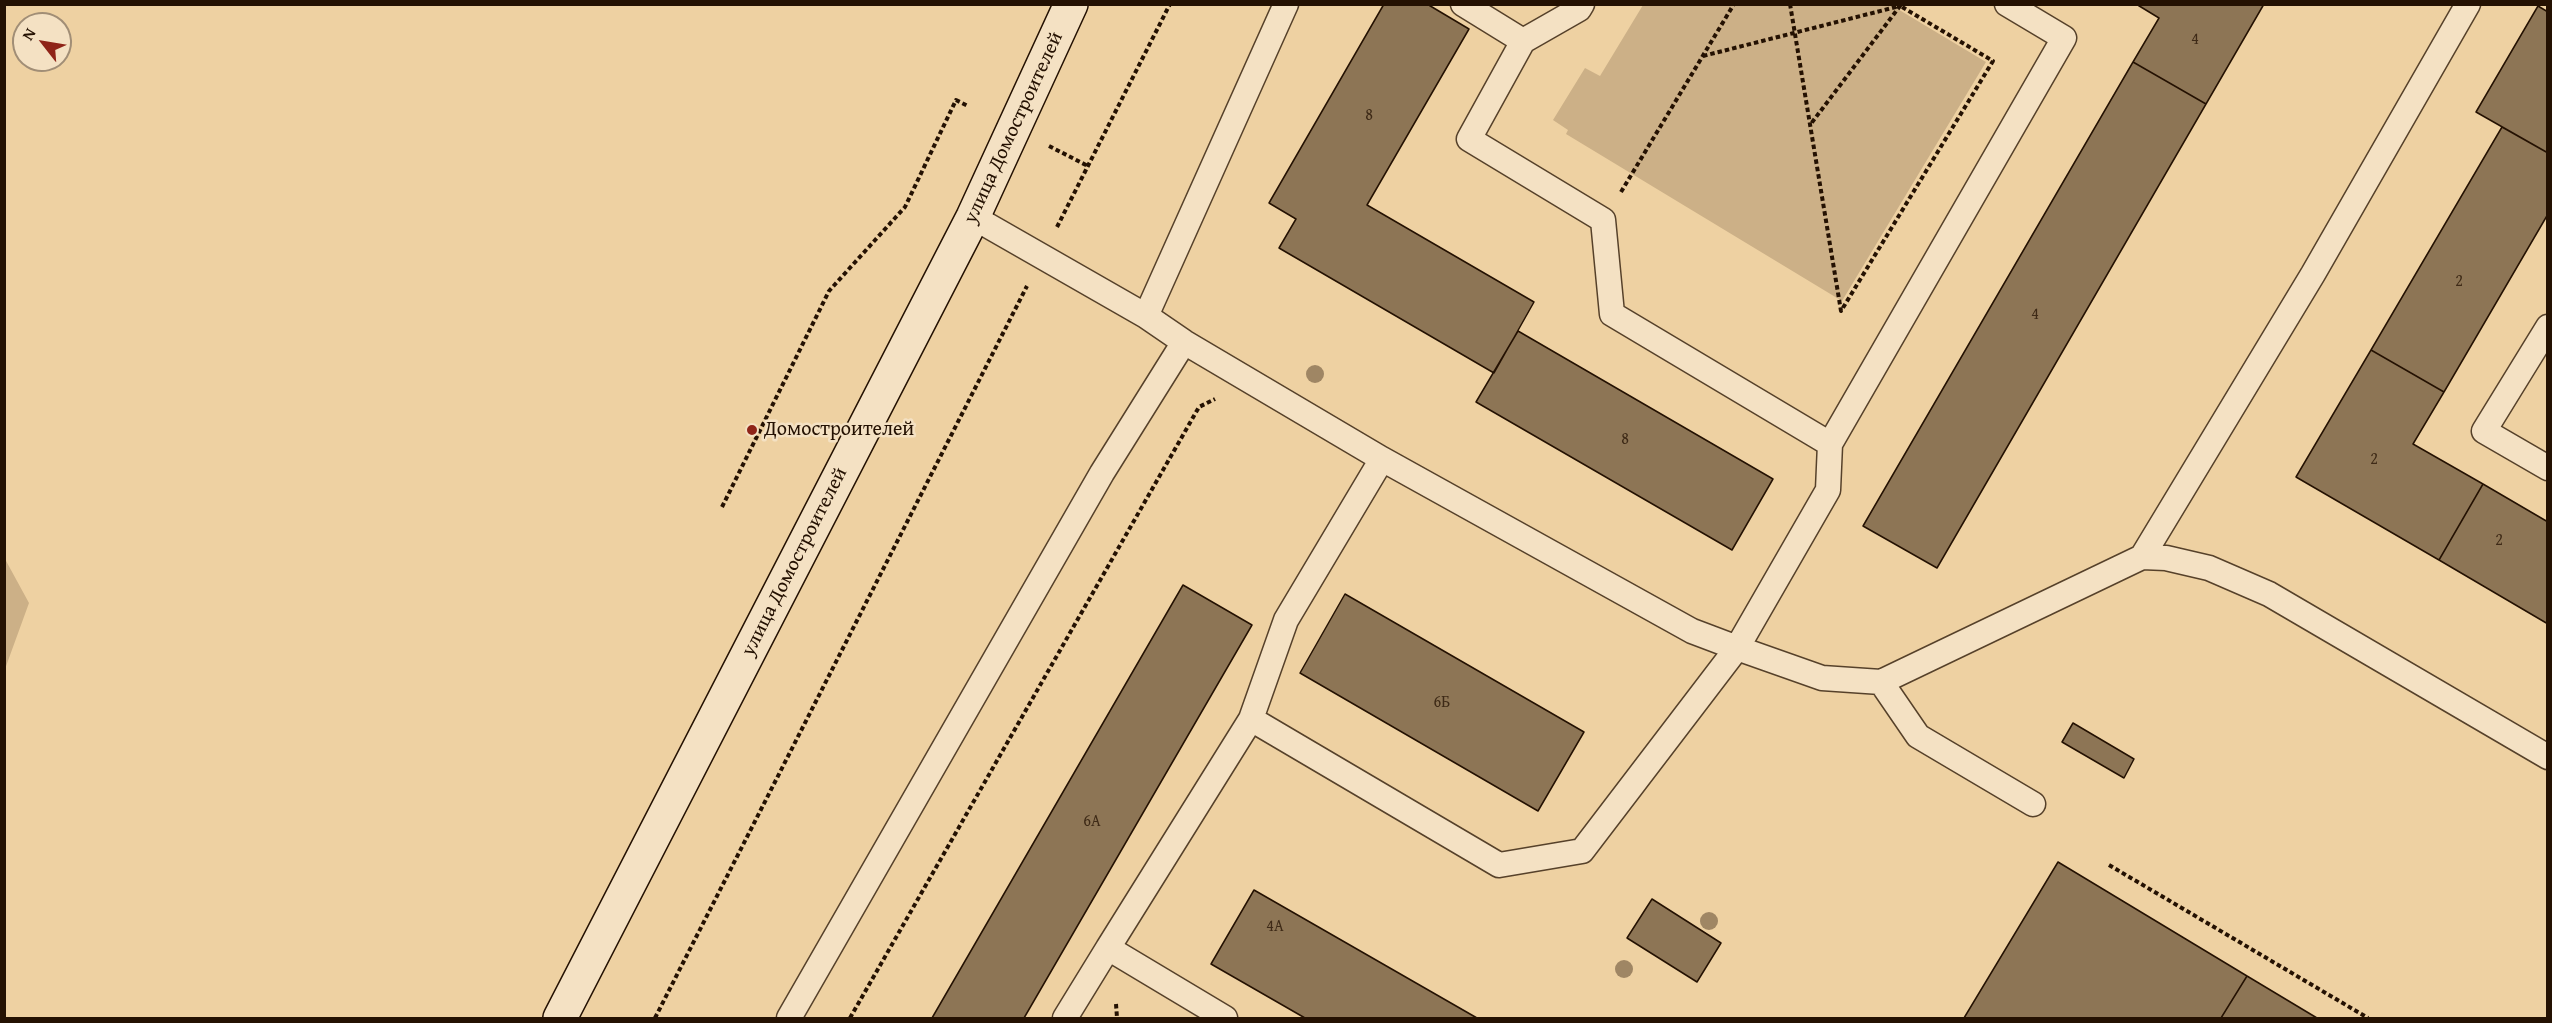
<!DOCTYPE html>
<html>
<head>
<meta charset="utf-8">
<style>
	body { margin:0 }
	#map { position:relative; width:2552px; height:1023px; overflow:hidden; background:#eed1a2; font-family:"Gentium Book Plus",serif }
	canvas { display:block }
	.frame { position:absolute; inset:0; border:6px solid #241102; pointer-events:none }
	.north { position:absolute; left:12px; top:12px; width:60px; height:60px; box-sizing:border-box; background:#f4e1c3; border:2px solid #a18e76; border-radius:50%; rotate:301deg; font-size:16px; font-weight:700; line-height:24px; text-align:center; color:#241102 }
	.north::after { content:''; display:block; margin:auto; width:21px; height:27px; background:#8f2418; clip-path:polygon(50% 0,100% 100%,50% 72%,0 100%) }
</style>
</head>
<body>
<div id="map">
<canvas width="2552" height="1023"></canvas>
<div class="frame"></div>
<div class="north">N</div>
</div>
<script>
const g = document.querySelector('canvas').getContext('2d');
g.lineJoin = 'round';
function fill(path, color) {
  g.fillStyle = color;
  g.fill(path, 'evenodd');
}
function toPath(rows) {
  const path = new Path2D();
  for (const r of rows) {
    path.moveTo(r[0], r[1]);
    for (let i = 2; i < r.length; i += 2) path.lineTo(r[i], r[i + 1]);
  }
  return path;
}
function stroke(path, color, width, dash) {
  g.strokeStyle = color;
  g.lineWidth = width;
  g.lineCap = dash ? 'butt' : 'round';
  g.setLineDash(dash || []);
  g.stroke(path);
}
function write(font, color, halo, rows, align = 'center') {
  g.font = font + ' "Gentium Book Plus",serif';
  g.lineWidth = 5;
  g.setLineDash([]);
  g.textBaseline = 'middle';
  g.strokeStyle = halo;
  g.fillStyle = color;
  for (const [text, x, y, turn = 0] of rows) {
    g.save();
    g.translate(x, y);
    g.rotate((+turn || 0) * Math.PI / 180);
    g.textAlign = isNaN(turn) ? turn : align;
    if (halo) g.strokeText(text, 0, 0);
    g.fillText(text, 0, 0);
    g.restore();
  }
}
fill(toPath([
	[1643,5,1891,5,1986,62,1842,301,1566,134,1568,130,1553,120,1585,68,1600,76],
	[5,559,29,603,5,669]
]), '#ccb087');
const building = toPath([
	[1384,4,1427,4,1469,29,1367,205,1534,302,1494,373,1279,248,1296,219,1269,203,1384,4],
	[2136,4,2264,4,2206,104,2133,62,2159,18,2136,4],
	[2538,6,2548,12,2548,153,2476,112,2538,6],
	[2133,62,2206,104,1937,568,1863,526,2133,62],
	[2502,127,2548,153,2548,214,2444,392,2371,350,2502,127],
	[1518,331,1773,479,1732,550,1476,402,1518,331],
	[2371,350,2444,392,2413,444,2483,484,2439,560,2296,477,2371,350],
	[2483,484,2548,522,2548,624,2439,560,2483,484],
	[1183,585,1252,625,1024,1018,932,1018,1183,585],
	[1345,594,1584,732,1538,811,1300,673,1345,594],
	[2073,723,2134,759,2124,778,2062,742,2073,723],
	[2058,862,2247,976,2221,1018,1964,1018,2058,862],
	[1254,890,1477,1018,1305,1018,1211,964,1254,890],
	[1652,899,1721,943,1697,982,1627,938,1652,899],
	[2247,976,2317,1018,2221,1018,2247,976]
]);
fill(building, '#8d7555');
stroke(building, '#241102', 1.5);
const lane = toPath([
	[1463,4,1523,41,1469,139,1603,220,1612,314,1830,444],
	[1523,41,1579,9,1582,4],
	[973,217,1146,316,1184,342,1382,459,1692,631,1737,648,1828,490,1830,444,2064,38,2007,4],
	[1146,316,1286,4],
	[2548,327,2484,431,2548,468],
	[2142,557,2166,558,2209,568,2269,594,2548,757],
	[1881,682,1918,736,2033,804],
	[1251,719,1499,865,1582,851,1737,648,1822,678,1881,682,2142,557,2313,274,2468,4],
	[1108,948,1251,719,1286,620,1382,459],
	[789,1018,1102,473,1184,342],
	[1065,1018,1108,948,1225,1018]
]);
const secondary = toPath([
	[560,1018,973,217,1071,4]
]);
stroke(lane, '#56412a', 27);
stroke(secondary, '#241102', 36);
stroke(toPath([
	[1790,4,1841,311,1993,61,1897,4],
	[1703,56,1900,6,1810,125],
	[1049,146,1088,166],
	[1621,192,1734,4],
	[1057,227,1170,4],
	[722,507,829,291,905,207,956,100,968,106],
	[2109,865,2368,1018],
	[1116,1004,1117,1018],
	[655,1018,1027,286],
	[850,1018,1199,407,1215,399]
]), '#241102', 4, [4.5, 3]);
stroke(lane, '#f4e1c3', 24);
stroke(secondary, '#f4e1c3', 33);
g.fillStyle = '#9f8664';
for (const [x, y] of [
	[1315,374],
	[1709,921],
	[1624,969]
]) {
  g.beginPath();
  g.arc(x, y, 9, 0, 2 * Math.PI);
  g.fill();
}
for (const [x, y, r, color] of [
	[752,430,6,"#8f2418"]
]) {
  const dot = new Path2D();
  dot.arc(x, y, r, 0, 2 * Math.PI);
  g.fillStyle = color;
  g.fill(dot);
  stroke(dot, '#f4e1c3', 2);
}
write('16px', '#3e2a17', null, [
	["4",2195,40],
	["8",1369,116],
	["2",2459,282],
	["4",2035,315],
	["8",1625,440],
	["2",2374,460],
	["2",2499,541],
	["6Б",1442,703],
	["6А",1092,822],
	["4А",1275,927]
]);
write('20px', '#241102', '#f4e1c3', [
	["улица Домостроителей",1014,128,-65],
	["улица Домостроителей",795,562,-63]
]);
write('20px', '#241102', '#f4e1c3', [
	["Домостроителей",764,430]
], 'left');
</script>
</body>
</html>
